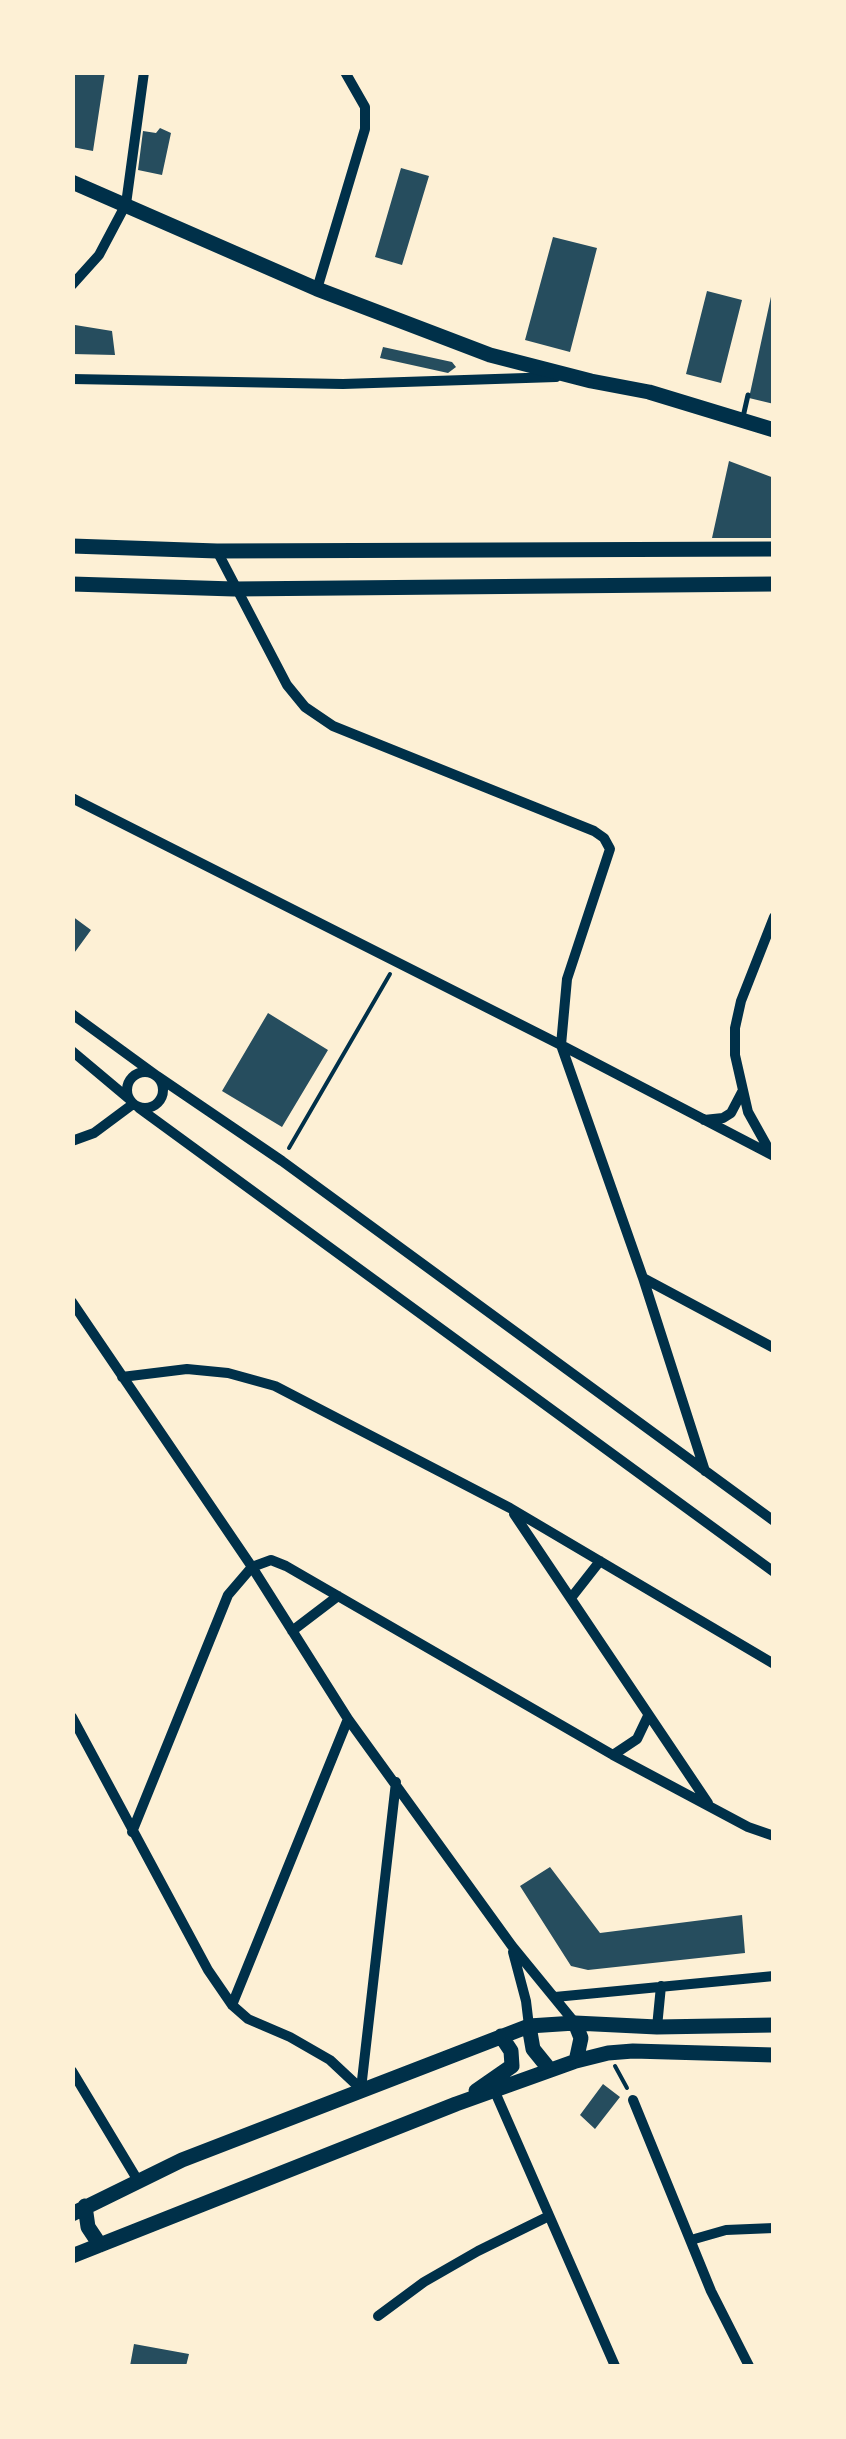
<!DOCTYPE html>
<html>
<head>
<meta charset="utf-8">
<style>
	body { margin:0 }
	#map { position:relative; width:846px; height:2439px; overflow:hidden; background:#fdf0d5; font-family:"Nunito Sans",sans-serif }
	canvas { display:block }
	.frame { position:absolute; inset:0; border:75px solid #fdf0d5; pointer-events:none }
</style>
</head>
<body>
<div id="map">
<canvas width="846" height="2439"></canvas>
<div class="frame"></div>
</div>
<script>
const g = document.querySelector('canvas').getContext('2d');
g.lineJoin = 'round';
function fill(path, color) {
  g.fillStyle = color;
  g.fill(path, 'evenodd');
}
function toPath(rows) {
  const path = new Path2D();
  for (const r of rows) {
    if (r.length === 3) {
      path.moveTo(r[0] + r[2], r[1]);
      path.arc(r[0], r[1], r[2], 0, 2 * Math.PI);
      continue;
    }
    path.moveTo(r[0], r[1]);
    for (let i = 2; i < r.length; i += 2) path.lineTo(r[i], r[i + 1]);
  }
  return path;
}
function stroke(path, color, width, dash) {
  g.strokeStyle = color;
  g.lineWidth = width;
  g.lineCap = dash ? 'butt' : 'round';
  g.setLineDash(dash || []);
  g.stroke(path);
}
fill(toPath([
	[72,72,105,72,93,151,72,147],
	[160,128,171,133,162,175,138,170,143,131,156,133],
	[401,168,429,176,402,265,375,257],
	[553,237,597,248,570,352,525,340],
	[707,291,742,300,721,383,686,374],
	[772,292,774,292,774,404,749,398],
	[75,325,112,331,115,355,72,354,72,328],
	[383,347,452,362,456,367,448,373,380,358],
	[729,461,774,478,774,538,712,538],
	[72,916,91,930,72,956],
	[268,1013,328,1050,282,1127,222,1091],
	[550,1867,600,1933,742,1915,745,1953,588,1970,571,1966,520,1886],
	[603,2084,620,2097,595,2129,580,2115],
	[134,2344,189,2354,186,2366,130,2366]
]), '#264d5e');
stroke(toPath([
	[289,1148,390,974],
	[615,2066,627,2088]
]), '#003049', 4);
stroke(toPath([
	[743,417,748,395]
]), '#003049', 5);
stroke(toPath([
	[72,285,99,255,126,204,144,72],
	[317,289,365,129,365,107,345,72],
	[72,379,343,384,556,377],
	[217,551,287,685,305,707,333,726,594,831,604,838,610,849,567,979,561,1045,643,1278,705,1471],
	[72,798,561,1045,774,1156],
	[72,1014,157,1076,282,1161,774,1521],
	[72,1051,128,1098],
	[145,1090,18],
	[139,1108,774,1572],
	[704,1120,723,1118,731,1113,742,1092],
	[72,1141,94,1133,133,1104],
	[772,1155,748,1112,735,1055,735,1028,741,1001,774,917],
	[643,1278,774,1348],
	[72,1302,252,1567,348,1719,512,1946,575,2023],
	[122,1377,187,1369,228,1373,275,1386,510,1508,774,1664],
	[514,1514,708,1803],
	[571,1598,600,1561],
	[292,1631,338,1596],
	[72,1717,208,1970,232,2005,248,2019,290,2037,330,2060,361,2089],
	[613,1755,637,1739,648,1716],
	[132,1832,228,1595,252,1567,271,1560,286,1566,613,1755,748,1827,774,1836],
	[513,1952,526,2001,529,2026],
	[555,1997,774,1976],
	[232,2005,348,1719],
	[657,2027,661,1986],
	[72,2071,137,2179],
	[361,2089,396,1782],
	[495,2092,615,2366],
	[633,2100,711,2291,749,2366],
	[691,2240,726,2230,774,2228],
	[378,2316,424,2282,478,2251,547,2217]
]), '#003049', 10);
stroke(toPath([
	[72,546,217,551,774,549],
	[72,584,234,589,774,584],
	[575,2023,581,2038,576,2061],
	[529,2026,533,2049,550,2070],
	[476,2091,512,2066,511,2051,501,2036],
	[85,2206,88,2227,100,2245],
	[72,2214,182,2160,529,2026,575,2023,657,2027,774,2025],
	[72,2256,456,2104,576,2061,608,2053,633,2051,774,2055]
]), '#003049', 15);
stroke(toPath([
	[72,182,317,289,490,355,591,381,649,392,774,430]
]), '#003049', 15);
</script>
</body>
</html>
